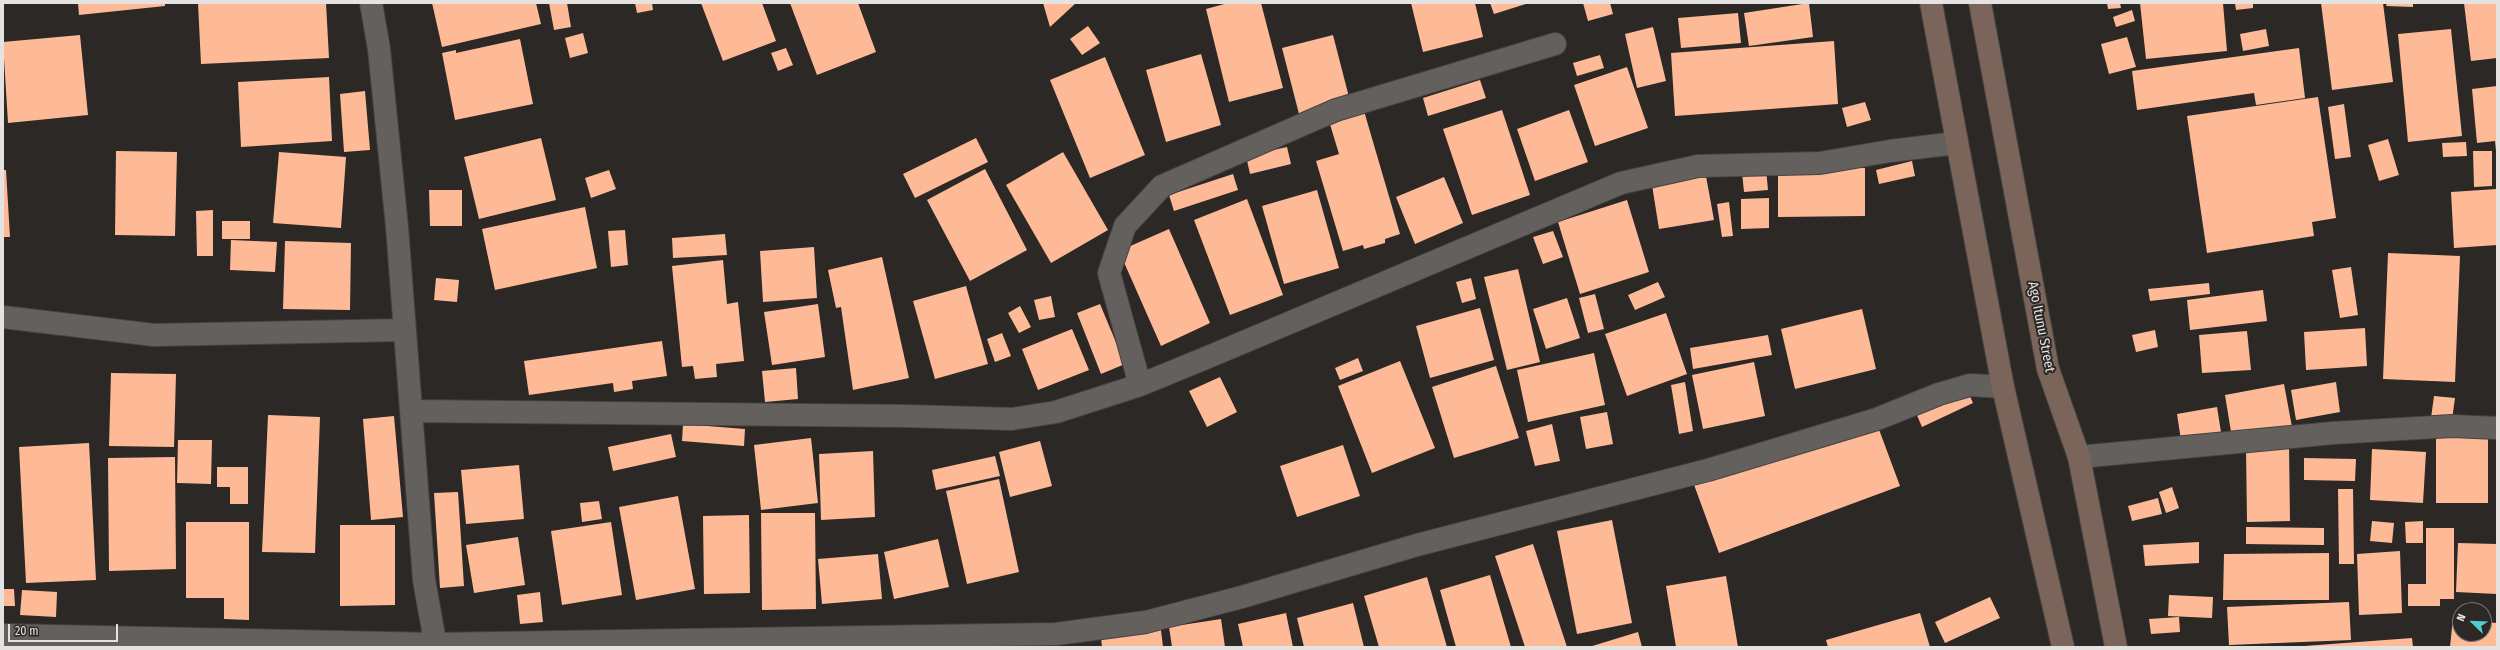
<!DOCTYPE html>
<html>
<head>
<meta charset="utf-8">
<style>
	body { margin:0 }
	#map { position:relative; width:2500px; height:650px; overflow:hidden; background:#2b2826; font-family:"Fira Sans Condensed",sans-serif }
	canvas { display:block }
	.frame { position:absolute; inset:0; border:4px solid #e5e3e2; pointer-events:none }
	.north { position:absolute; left:2452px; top:602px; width:40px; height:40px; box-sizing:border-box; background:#2b2826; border:1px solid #757371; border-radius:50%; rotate:293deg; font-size:11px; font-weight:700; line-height:16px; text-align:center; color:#e5e3e2 }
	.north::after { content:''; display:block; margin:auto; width:14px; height:18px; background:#51ccd1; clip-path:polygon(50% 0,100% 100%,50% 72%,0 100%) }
	.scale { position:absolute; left:8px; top:624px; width:110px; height:18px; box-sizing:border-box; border:2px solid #e5e3e2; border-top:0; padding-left:5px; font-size:12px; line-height:14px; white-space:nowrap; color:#e5e3e2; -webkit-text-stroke:3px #2b2826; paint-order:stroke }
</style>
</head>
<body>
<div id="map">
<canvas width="2500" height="650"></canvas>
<div class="frame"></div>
<div class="north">N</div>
<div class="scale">20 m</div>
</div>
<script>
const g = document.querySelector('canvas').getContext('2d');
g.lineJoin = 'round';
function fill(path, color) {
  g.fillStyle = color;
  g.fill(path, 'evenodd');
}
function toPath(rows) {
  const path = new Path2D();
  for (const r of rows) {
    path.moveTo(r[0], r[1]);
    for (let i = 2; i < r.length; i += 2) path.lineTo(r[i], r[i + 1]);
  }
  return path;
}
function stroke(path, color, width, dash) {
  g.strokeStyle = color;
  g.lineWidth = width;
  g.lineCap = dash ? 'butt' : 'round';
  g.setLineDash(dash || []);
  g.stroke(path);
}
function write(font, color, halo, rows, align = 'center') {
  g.font = font + ' "Fira Sans Condensed",sans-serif';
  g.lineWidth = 4;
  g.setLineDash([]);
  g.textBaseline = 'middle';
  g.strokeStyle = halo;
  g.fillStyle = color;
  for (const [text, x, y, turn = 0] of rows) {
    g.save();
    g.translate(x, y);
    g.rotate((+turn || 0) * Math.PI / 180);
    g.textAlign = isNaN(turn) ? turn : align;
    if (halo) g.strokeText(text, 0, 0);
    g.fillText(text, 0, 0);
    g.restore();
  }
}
fill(toPath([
	[78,3,165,3,165,6,79,15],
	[198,3,326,3,329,58,201,64],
	[432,3,536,3,541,24,442,47],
	[549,3,567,3,571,27,554,30],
	[635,3,652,3,653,10,637,13],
	[701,3,762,3,776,41,723,61],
	[790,3,858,3,876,52,817,75],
	[1043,3,1076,3,1050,27],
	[1228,3,1261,3,1283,88,1229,102,1206,9],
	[1411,3,1475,3,1483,37,1423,52],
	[1490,3,1529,3,1494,14],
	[1583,3,1610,3,1613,14,1588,21],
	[1809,3,1813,37,1749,46,1744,13],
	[2107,3,2120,3,2121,8,2108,9],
	[2140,3,2223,3,2227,51,2146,59],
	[2235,3,2253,3,2253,8,2236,10],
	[2321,3,2383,3,2393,82,2332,90],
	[2387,3,2413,3,2413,7,2386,6],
	[2464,3,2497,3,2497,58,2471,61],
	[2132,10,2135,21,2116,27,2113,17],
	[1738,13,1741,43,1681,48,1678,18],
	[1088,26,1100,43,1082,55,1070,39],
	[1653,27,1666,81,1637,88,1625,34],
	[2266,29,2269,46,2243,51,2240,34],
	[2451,29,2462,136,2408,142,2398,34],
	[583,33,588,53,570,58,565,38],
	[80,35,88,115,8,123,3,42],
	[1333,35,1350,101,1299,114,1282,48],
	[2127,37,2136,67,2109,74,2101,44],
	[520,39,533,104,455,120,442,53,456,50,456,53],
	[1834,41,1838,104,1675,116,1671,53],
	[786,48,793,65,778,71,771,53],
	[2299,48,2305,98,2256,105,2254,93,2137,110,2132,71],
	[1201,54,1221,125,1166,142,1146,70],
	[1600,55,1604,68,1577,76,1573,63],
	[1105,57,1145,155,1090,178,1050,80],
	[1627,67,1648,128,1595,146,1574,85],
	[329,77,332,141,241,147,238,82],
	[1480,80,1486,98,1428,116,1423,98],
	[2497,86,2497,151,2496,151,2495,141,2477,143,2472,89],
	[365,91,370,150,344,152,340,94],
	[2318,97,2336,218,2312,222,2314,236,2207,253,2187,116],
	[1865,102,1871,120,1847,127,1842,108],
	[2344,104,2351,157,2335,159,2328,107],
	[1502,110,1530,195,1472,215,1443,129],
	[1569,110,1588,162,1535,181,1517,129],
	[1364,111,1400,234,1385,239,1385,243,1364,249,1363,245,1343,251,1316,161,1339,154,1329,121],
	[541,138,556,200,479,219,464,157],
	[976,138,988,162,915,198,903,174],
	[2388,139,2399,175,2379,181,2368,145],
	[2466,142,2467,156,2443,157,2442,143],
	[1287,147,1291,164,1250,174,1246,156],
	[116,151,177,152,175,236,115,235],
	[2473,151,2492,151,2492,186,2474,187],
	[279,152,346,157,341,228,273,223],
	[1063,152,1108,230,1051,263,1006,185],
	[1912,161,1915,176,1879,184,1876,170],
	[1778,168,1865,168,1865,216,1778,217],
	[985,169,1027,250,970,281,927,200],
	[1766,169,1768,190,1744,192,1742,172],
	[3,170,6,170,10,237,3,237],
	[609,170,616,189,591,198,585,178],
	[1233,174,1238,190,1174,211,1169,195],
	[1706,176,1714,220,1659,229,1652,185],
	[1444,177,1463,223,1415,244,1396,197],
	[2497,189,2497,245,2454,248,2451,192],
	[429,190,462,190,462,226,430,226],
	[1317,190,1339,268,1284,284,1262,206],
	[1769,198,1769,228,1741,229,1741,199],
	[1247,199,1283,295,1230,315,1194,220],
	[1627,200,1649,272,1580,294,1558,222],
	[1729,202,1733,236,1722,237,1717,204],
	[585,207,597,268,495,290,482,229],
	[213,210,213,256,197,256,196,211],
	[222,221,250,221,250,239,222,239],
	[1169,229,1210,323,1161,346,1119,251],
	[625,230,628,265,611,267,608,231],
	[1553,231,1563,257,1543,264,1533,237],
	[725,234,727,255,673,258,672,238],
	[231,240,277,242,275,272,230,270],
	[285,241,351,243,350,310,283,309],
	[814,247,817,298,763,302,760,251],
	[2388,253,2460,256,2455,382,2383,379],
	[882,257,909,378,853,390,841,307,836,308,828,270],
	[723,260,727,304,738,302,744,361,716,364,717,377,695,379,693,366,682,367,672,266],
	[2351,267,2358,315,2340,318,2332,270],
	[1518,269,1540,362,1507,370,1484,277],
	[436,278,459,280,457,302,434,300],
	[1471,278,1476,299,1462,303,1456,282],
	[1658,282,1665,297,1635,310,1628,295],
	[2209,283,2210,294,2150,301,2148,289],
	[966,286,988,364,935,379,913,301],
	[2263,290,2267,321,2190,330,2187,300],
	[1595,294,1604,329,1588,333,1579,298],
	[1051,296,1055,317,1039,320,1034,300],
	[1567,298,1580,338,1546,349,1533,309],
	[818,304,825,357,772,365,764,312],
	[1100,304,1125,364,1101,374,1077,313],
	[1020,306,1031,327,1019,333,1008,313],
	[1480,308,1494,360,1430,378,1416,326],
	[1862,309,1876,369,1795,389,1781,329],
	[1666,313,1687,374,1627,396,1605,334],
	[2365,328,2367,366,2306,370,2304,332],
	[1072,329,1089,370,1038,390,1022,349],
	[2155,330,2158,347,2136,352,2132,335],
	[2247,331,2251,370,2202,373,2199,335],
	[1002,333,1011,356,995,362,987,339],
	[1768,335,1772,355,1693,369,1690,348],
	[662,341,667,376,632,381,633,389,614,392,613,383,529,395,524,361],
	[1594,353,1605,405,1528,422,1517,370],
	[1358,358,1363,371,1340,380,1335,368],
	[1400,361,1435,448,1372,473,1338,386],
	[1754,362,1765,416,1703,429,1692,375],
	[1496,366,1519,438,1454,458,1432,387],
	[796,368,798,399,765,402,762,371],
	[111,373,176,374,174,447,109,446],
	[1961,376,1973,403,1922,427,1910,399],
	[1220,377,1237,412,1207,427,1189,391],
	[1685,382,1693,431,1679,434,1671,385],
	[2336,382,2340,412,2296,420,2291,390],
	[2284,384,2292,427,2232,438,2225,395],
	[2434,396,2455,398,2452,420,2431,418],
	[2217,407,2221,432,2181,440,2177,414],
	[1607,412,1613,444,1586,449,1580,417],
	[268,415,320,417,315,553,262,552],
	[394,416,403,517,371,520,363,419],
	[1874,416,1900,486,1719,553,1693,482],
	[683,424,745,429,744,446,682,441],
	[1552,424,1560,461,1535,466,1526,431],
	[671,434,676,457,613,471,608,447],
	[2436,435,2488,435,2488,503,2436,503],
	[811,438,818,503,761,510,754,445],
	[178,440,212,440,211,484,177,483],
	[1040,441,1052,486,1010,497,999,452],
	[89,443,96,580,26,583,19,447],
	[1343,445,1360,496,1297,517,1280,466],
	[2289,446,2290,521,2247,522,2246,447],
	[2372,449,2426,452,2423,503,2370,500],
	[873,451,875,517,821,520,819,454],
	[995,456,1000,476,936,490,932,470],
	[175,457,176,569,109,571,108,458],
	[2304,458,2356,459,2355,481,2304,480],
	[519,465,524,519,466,524,461,470],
	[217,467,248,467,248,504,230,504,230,487,217,487],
	[999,479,1019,572,967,584,946,491],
	[2172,487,2179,508,2166,513,2159,492],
	[2338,489,2353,489,2354,564,2339,564],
	[458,492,464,586,440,588,434,493],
	[678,496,695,589,636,600,619,507],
	[2158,498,2162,514,2132,521,2128,506],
	[599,501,602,519,582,522,580,503],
	[761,513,815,513,816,609,762,610],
	[749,515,750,593,704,594,703,516],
	[1612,520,1632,623,1577,634,1557,531],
	[2372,521,2394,523,2392,543,2370,541],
	[2423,521,2423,543,2406,543,2405,522],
	[186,522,249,522,249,620,224,619,224,598,186,598],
	[611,522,622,595,562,605,551,531],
	[340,525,395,525,395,605,340,606],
	[2246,527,2324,528,2324,545,2246,544],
	[2426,528,2454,528,2454,599,2440,599,2440,606,2408,606,2408,584,2426,584],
	[518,537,525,585,474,593,466,545],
	[938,539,949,587,894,599,884,552],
	[2199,542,2199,563,2145,566,2143,545],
	[2458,543,2497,544,2497,594,2456,592],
	[1533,544,1567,647,1525,647,1495,556],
	[2400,551,2402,613,2359,615,2357,554],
	[2329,553,2329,600,2223,600,2224,554],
	[878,554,882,599,822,604,818,559],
	[1490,575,1511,647,1456,647,1440,590],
	[1726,576,1738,647,1676,647,1666,586],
	[1427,577,1447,647,1379,647,1364,596],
	[3,589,14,589,15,606,3,606],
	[22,590,57,592,56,617,20,615],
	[540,592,543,622,520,624,517,595],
	[2169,595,2213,597,2212,618,2168,616],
	[1990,597,2000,618,1945,643,1935,622],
	[2349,602,2351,640,2229,645,2227,607],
	[1353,603,1364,647,1304,647,1297,618],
	[1286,613,1293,647,1243,647,1238,624],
	[1920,613,1930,647,1828,647,1826,640],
	[2179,617,2180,632,2151,634,2149,619],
	[2453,618,2460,618,2460,634,2484,634,2484,622,2497,623,2497,647,2450,647],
	[1221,619,1225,647,1172,647,1169,627],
	[1160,622,1163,647,1102,647,1100,629],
	[1638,632,1642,647,1589,647],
	[2412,638,2413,647,2304,647,2304,646]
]), '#feba96');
const street = toPath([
	[371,3,379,49,397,227,424,580,436,647],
	[3,317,154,335,404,330],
	[1140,385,1109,273,1125,226,1162,186,1336,110,1555,44],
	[411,411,906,416,1012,419,1056,412,1140,385,1213,355,1621,183,1698,166,1820,163,1890,151,1956,143],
	[2079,457,2333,433,2452,426,2497,428],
	[3,635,434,644,1056,634,1146,622,1242,597,1417,545,1708,470,1877,419,1939,394,1970,385,2003,387]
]);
const secondary = toPath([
	[1931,3,2003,387,2063,647],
	[1980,3,2048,369,2079,457,2116,647]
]);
stroke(street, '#454342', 24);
stroke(secondary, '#454342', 24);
stroke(street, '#64605e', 22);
stroke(secondary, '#7b655a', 22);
write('14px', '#e5e3e2', '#2b2826', [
	["Ago Itunu Street",2041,327,79]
]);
</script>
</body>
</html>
